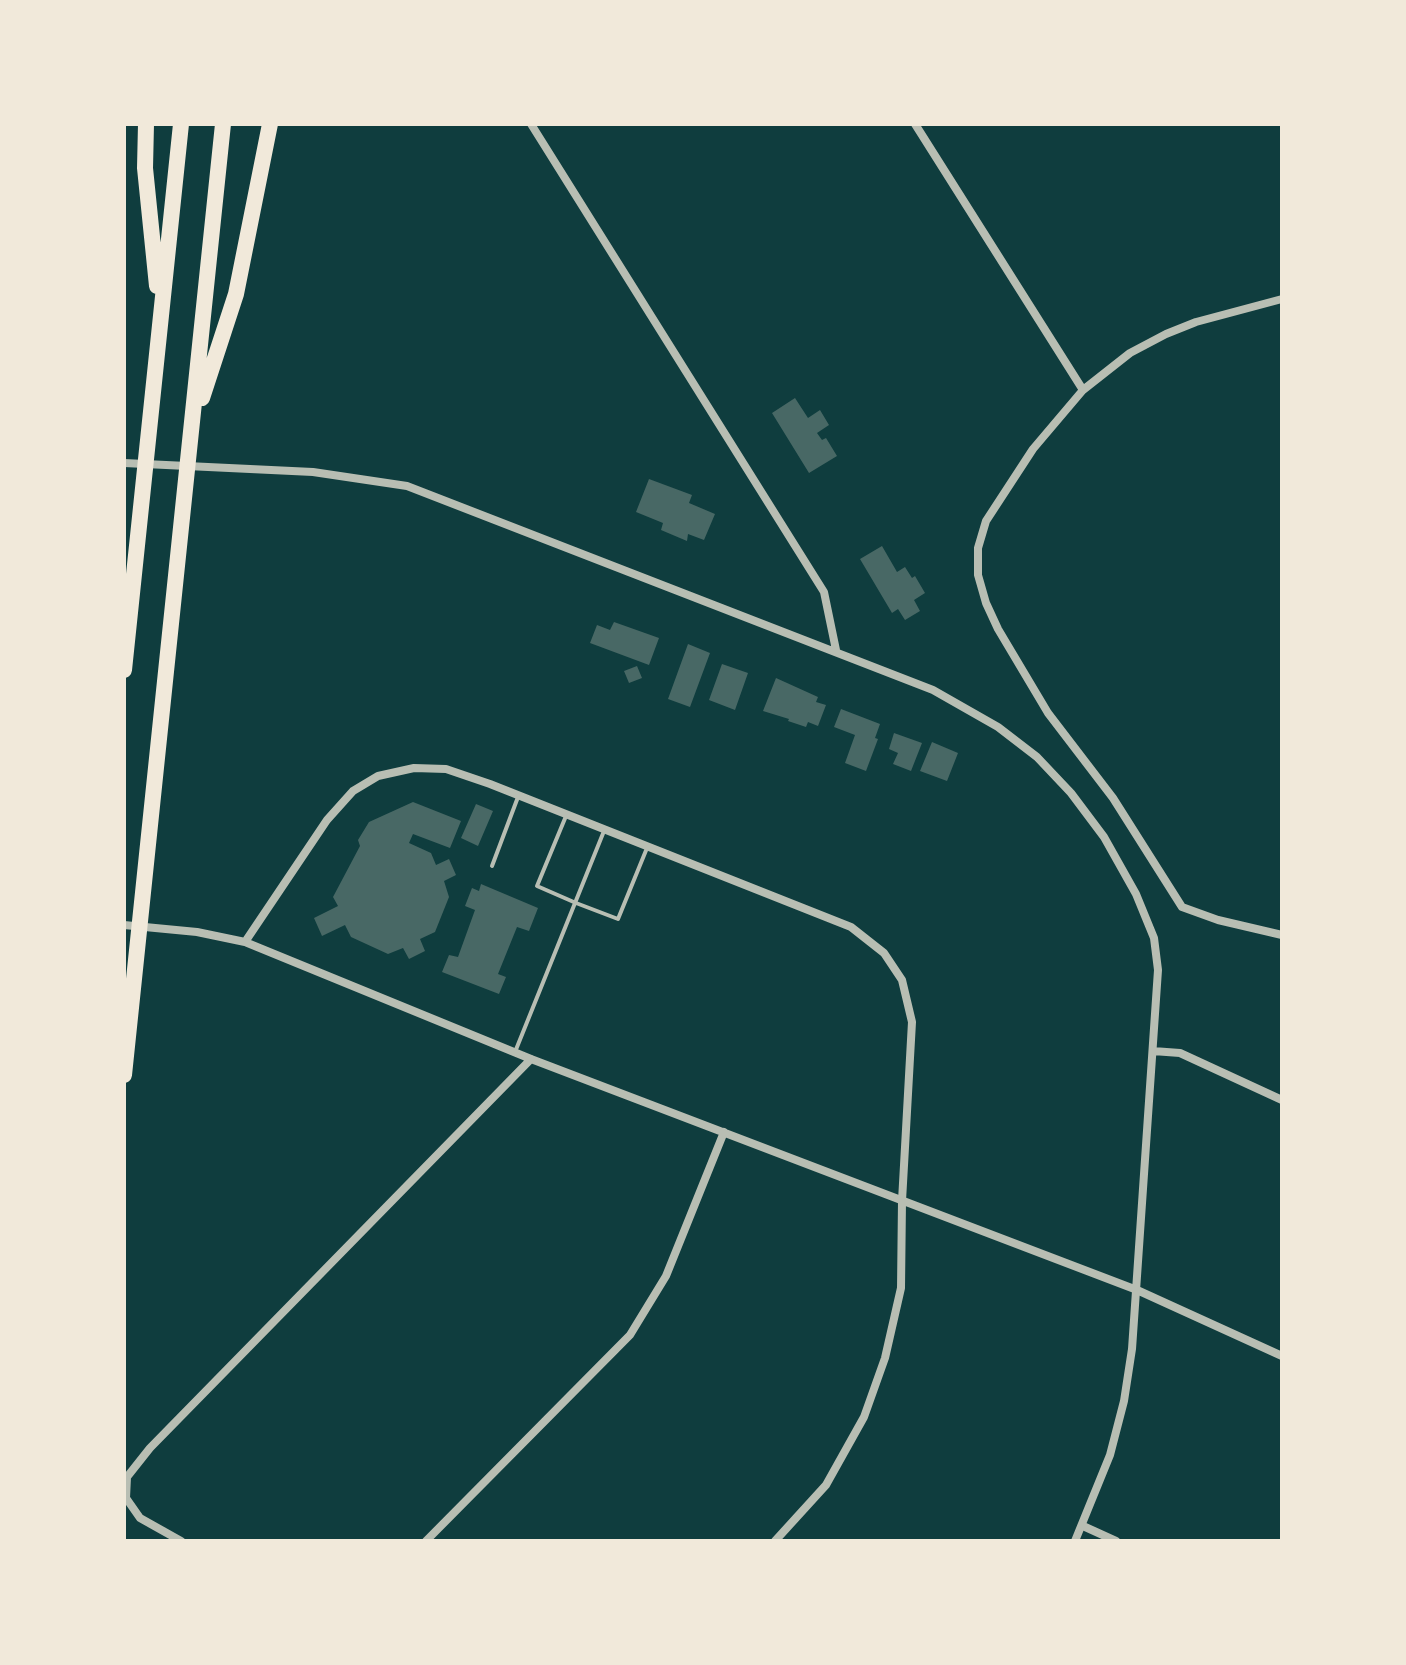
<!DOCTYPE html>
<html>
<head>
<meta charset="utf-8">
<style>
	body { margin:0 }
	#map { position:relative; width:1406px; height:1665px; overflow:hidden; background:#0f3d3e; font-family:"Space Grotesk",sans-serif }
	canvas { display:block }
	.frame { position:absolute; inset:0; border:126px solid #f1e9da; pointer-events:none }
</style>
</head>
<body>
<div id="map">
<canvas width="1406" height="1665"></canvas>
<div class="frame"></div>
</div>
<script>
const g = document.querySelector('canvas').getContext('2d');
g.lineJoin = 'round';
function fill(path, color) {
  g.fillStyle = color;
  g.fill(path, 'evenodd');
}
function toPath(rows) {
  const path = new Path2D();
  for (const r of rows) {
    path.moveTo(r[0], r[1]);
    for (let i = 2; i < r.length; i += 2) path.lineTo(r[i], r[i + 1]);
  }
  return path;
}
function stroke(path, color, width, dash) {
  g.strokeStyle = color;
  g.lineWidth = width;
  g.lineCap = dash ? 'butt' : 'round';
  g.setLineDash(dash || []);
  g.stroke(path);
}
fill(toPath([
	[795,398,808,418,820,410,829,425,817,433,822,440,826,438,837,456,809,473,772,413],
	[649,479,692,495,689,503,715,514,704,540,688,534,687,541,661,530,663,523,636,512],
	[882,546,897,572,905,567,912,578,915,576,925,593,914,600,920,611,905,620,898,609,892,613,860,559],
	[614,622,659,638,649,665,590,643,597,625,610,630],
	[688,644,710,653,690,707,668,699],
	[722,664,748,673,735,710,709,700],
	[637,666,642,678,629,683,624,671],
	[776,678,818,697,816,702,826,705,818,726,808,722,806,727,788,721,789,719,763,711],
	[841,709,880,724,875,738,878,739,866,771,845,763,855,735,834,727],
	[894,733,922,743,911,771,893,764,898,753,889,749],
	[932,742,958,753,947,781,920,771],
	[413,802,461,821,450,848,413,834,409,843,431,853,436,865,449,859,456,875,444,881,449,897,435,932,420,939,425,951,409,959,403,948,388,954,351,937,345,925,322,936,314,918,338,906,333,897,360,846,358,840,369,822],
	[476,804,493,811,478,846,461,838],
	[481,884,538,908,529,931,517,927,498,974,506,977,499,994,442,972,449,955,458,957,475,910,465,906,472,888,479,891]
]), '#486865');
stroke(toPath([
	[566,816,537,886,576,903,618,919,647,848],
	[492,866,518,797],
	[515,1052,604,831]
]), '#b8beb3', 4);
stroke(toPath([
	[531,124,824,592,836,650],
	[915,124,1083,390],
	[1282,299,1196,322,1166,334,1130,353,1083,390,1033,449,986,521,978,548,978,575,986,603,998,629,1048,713,1113,798,1182,907,1218,920,1282,935],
	[124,463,313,472,407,486,933,690,998,727,1037,757,1071,793,1104,837,1136,894,1154,938,1158,970,1132,1349,1124,1401,1110,1455,1075,1541],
	[124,925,197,932,245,942,531,1059,1137,1290,1282,1356],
	[245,942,327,820,353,791,378,776,414,768,446,769,490,784,851,927,884,953,902,980,912,1022,902,1201,901,1288,885,1358,864,1417,826,1485,775,1541],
	[1153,1051,1180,1053,1282,1100],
	[1083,1526,1116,1541],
	[181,1541,140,1518,126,1498,127,1477,150,1448,531,1059],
	[426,1541,630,1335,666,1276,724,1132]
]), '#b8beb3', 8);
stroke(toPath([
	[146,124,145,168,157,286],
	[202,398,236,294,270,124],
	[124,670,181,124],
	[124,1075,223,124]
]), '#f1e9da', 16);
</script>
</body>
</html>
